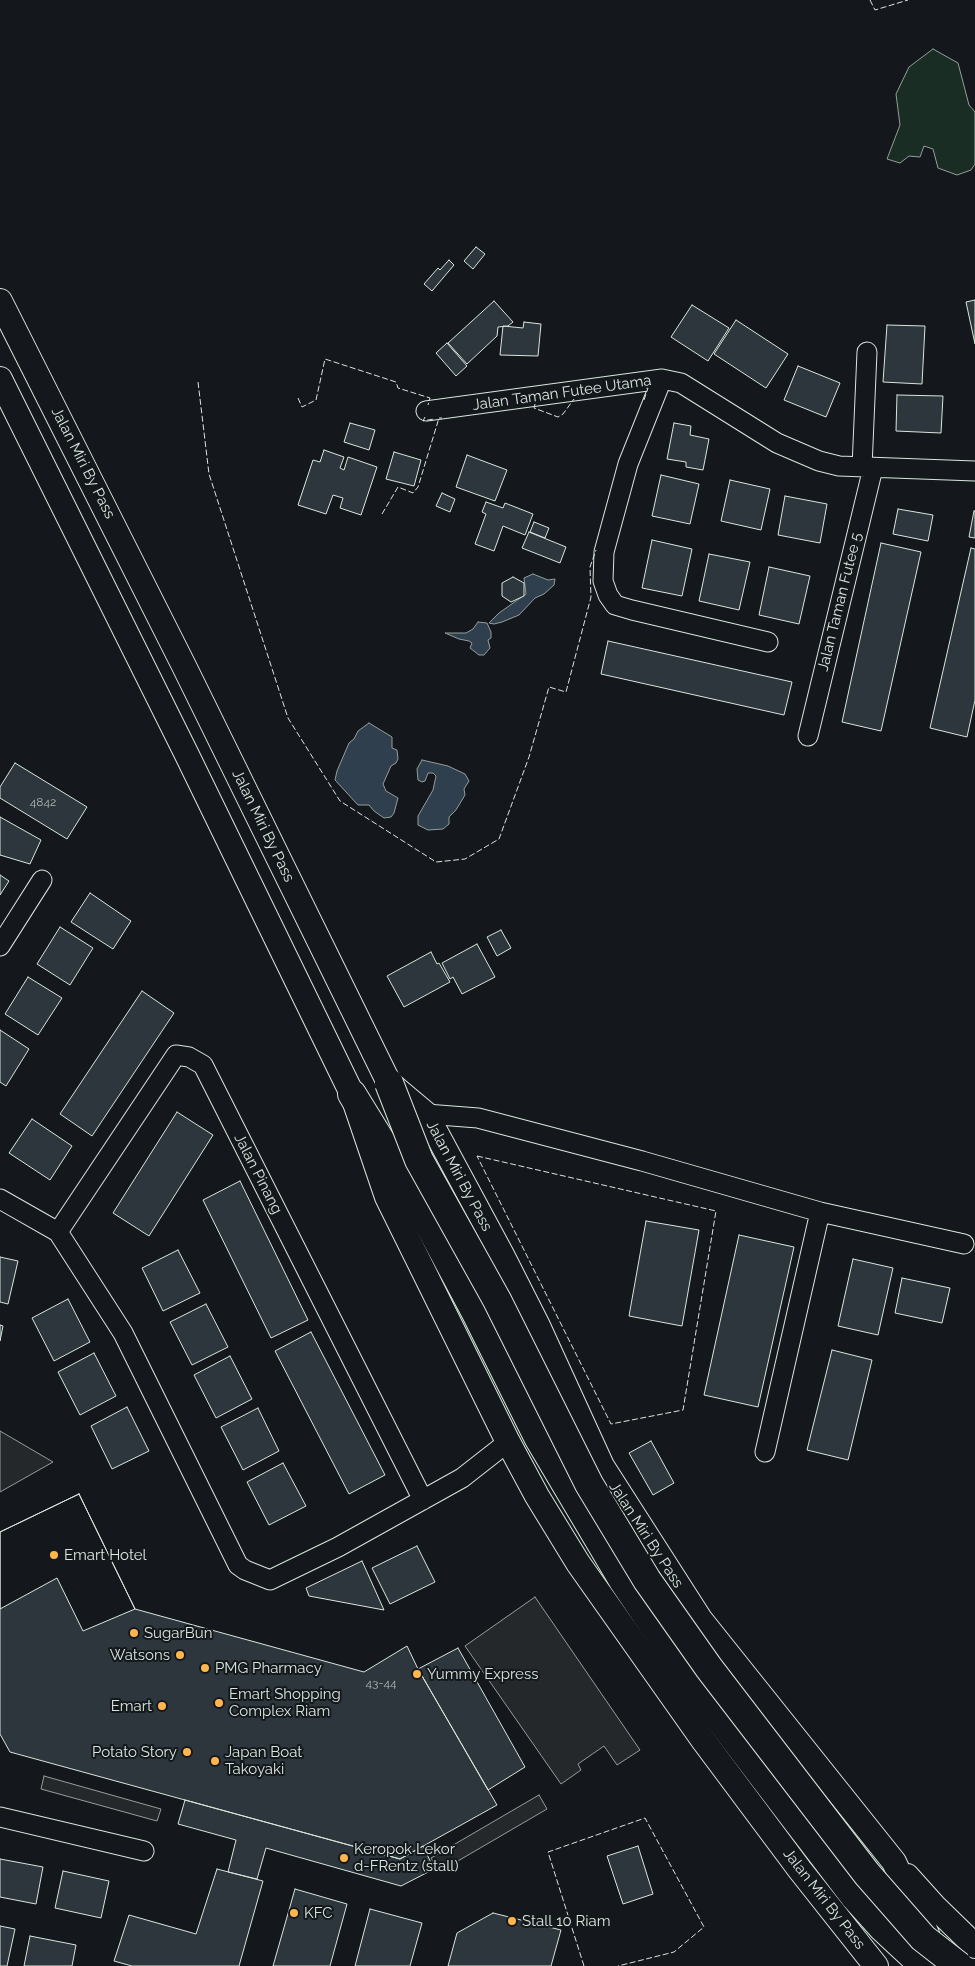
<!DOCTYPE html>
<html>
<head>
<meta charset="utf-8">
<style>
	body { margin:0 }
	canvas { display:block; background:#14181c }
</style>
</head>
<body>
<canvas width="975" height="1966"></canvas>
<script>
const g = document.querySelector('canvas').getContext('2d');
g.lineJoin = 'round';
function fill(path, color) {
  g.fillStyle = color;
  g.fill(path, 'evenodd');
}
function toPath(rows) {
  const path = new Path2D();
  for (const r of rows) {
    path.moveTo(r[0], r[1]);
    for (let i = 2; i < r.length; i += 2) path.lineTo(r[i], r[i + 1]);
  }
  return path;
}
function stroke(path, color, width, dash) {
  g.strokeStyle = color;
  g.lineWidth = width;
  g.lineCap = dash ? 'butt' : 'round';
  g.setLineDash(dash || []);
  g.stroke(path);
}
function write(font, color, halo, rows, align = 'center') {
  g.font = font + ' Raleway,sans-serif';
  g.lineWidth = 4;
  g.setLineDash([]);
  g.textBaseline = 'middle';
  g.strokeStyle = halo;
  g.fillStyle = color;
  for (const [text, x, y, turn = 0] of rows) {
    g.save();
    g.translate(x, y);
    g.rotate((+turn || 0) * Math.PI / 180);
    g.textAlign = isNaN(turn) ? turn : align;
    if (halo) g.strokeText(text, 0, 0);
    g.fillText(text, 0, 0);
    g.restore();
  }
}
const green = toPath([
	[933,49,958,63,969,105,975,112,975,164,971,170,957,175,938,168,933,149,924,146,920,157,909,156,900,163,887,159,900,125,896,94,909,67,933,49]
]);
fill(green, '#1a2d24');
stroke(green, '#939e99', 1);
const parking = toPath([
	[0,1431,53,1462,0,1492,0,1431],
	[535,1597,640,1750,617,1765,604,1746,578,1764,581,1770,561,1784,465,1646,535,1597],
	[44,1776,161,1809,157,1821,41,1789,44,1776],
	[539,1795,547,1809,439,1872,431,1858,539,1795]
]);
fill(parking, '#24282b');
stroke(parking, '#939e99', 1);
const water = toPath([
	[533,574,548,580,555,579,554,585,544,594,535,598,519,615,502,622,494,624,489,623,499,613,526,594,524,578,533,574],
	[478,622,487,623,491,632,491,638,488,640,490,648,484,655,479,655,470,648,472,643,469,641,459,639,445,633,466,633,473,629,478,622],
	[369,723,392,737,392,748,397,750,398,759,396,763,391,766,383,784,386,791,398,798,394,813,391,817,384,818,374,811,369,805,358,805,335,780,337,771,349,743,354,739,358,731,369,723],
	[422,760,448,766,465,774,469,781,464,789,465,795,456,810,449,817,449,824,443,829,428,830,418,825,418,816,433,790,436,776,433,773,428,773,425,781,422,782,418,780,417,769,422,760]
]);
fill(water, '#2f3f4d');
stroke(water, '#939e99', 1);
const building = toPath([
	[476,247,485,254,473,269,464,261,476,247],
	[449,260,454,265,432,291,424,284,438,268,440,270,449,260],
	[975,300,975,344,966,302,975,300],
	[494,301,513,322,508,326,498,327,497,336,467,364,448,343,494,301],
	[692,305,729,328,708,361,671,337,692,305],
	[736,320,788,354,766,388,714,354,736,320],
	[524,322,541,324,538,356,500,355,503,326,523,328,524,322],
	[887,325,925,326,922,384,883,382,887,325],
	[447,343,467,366,456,376,436,353,447,343],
	[798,366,840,383,826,417,784,400,798,366],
	[897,395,943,396,941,433,896,431,897,395],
	[350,423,375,430,369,450,344,442,350,423],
	[674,423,691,426,690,435,709,439,703,470,686,467,686,462,667,459,674,423],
	[324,450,344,457,340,468,344,470,348,457,377,467,361,515,340,508,343,498,333,495,326,514,298,505,313,460,320,462,324,450],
	[394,452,421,460,414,486,386,479,394,452],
	[467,455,507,470,495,501,456,487,467,455],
	[661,475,699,484,690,524,652,516,661,475],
	[730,480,770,489,761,530,721,521,730,480],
	[442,493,455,499,450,512,436,506,442,493],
	[785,496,827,504,820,543,778,535,785,496],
	[486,502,503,508,505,503,533,514,525,535,503,526,494,551,475,544,486,514,482,512,486,502],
	[898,509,933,515,928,541,893,534,898,509],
	[974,511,975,511,975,538,969,537,974,511],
	[534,522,549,528,545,538,530,532,534,522],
	[529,532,566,547,560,563,522,548,529,532],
	[652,540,692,549,682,596,642,588,652,540],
	[881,543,921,552,881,731,842,722,881,543],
	[971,548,975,549,975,700,967,737,930,728,971,548],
	[709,554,750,562,739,610,699,601,709,554],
	[769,567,810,576,799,624,759,615,769,567],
	[513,577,524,583,524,596,511,602,502,596,502,583,513,577],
	[608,641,792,682,784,715,601,674,608,641],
	[15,763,87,807,67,839,0,798,0,787,15,763],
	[0,817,41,840,30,864,0,855,0,817],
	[0,875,9,881,0,895,0,875],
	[90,893,131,921,113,949,71,922,90,893],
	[60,927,93,948,70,985,37,964,60,927],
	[501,930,511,948,497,956,487,937,501,930],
	[477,944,495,977,462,994,453,977,450,979,442,963,477,944],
	[431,952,437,964,439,963,450,982,404,1007,387,976,431,952],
	[28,977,62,998,38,1035,5,1014,28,977],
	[142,991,174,1013,92,1136,60,1114,142,991],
	[0,1030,29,1049,6,1086,0,1082,0,1030],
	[177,1112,213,1135,149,1236,113,1213,177,1112],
	[32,1119,72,1146,50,1180,9,1153,32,1119],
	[240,1181,308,1320,271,1338,203,1200,240,1181],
	[646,1221,699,1230,682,1326,629,1316,646,1221],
	[739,1235,794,1247,758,1407,704,1395,739,1235],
	[178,1250,200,1293,163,1311,142,1268,178,1250],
	[0,1257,18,1261,8,1304,0,1302,0,1257],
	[853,1259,893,1268,878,1335,838,1326,853,1259],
	[902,1278,950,1288,942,1323,895,1313,902,1278],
	[68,1299,90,1342,54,1361,32,1318,68,1299],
	[206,1304,228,1347,192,1365,170,1322,206,1304],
	[0,1325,3,1326,0,1341,0,1325],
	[311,1332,385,1475,349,1494,275,1351,311,1332],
	[832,1350,872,1360,848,1460,807,1450,832,1350],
	[94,1353,116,1396,80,1415,58,1372,94,1353],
	[230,1356,252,1399,216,1418,194,1375,230,1356],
	[127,1407,149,1451,112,1469,91,1426,127,1407],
	[258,1408,279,1451,243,1470,221,1427,258,1408],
	[651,1441,674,1483,653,1495,629,1453,651,1441],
	[283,1463,306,1506,269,1525,247,1482,283,1463],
	[79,1494,135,1609,364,1672,407,1646,418,1669,497,1805,400,1859,10,1752,0,1734,0,1532,79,1494],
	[79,1494,135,1609,83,1631,57,1578,0,1609,0,1532,79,1494],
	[417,1546,435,1582,390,1604,372,1568,417,1546],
	[362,1561,384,1610,309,1596,306,1588,362,1561],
	[458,1648,525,1767,488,1790,418,1669,458,1648],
	[185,1800,400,1859,423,1846,434,1869,401,1886,266,1848,257,1879,228,1872,236,1840,178,1824,185,1800],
	[638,1846,653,1894,623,1904,607,1856,638,1846],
	[0,1859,43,1867,36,1904,0,1897,0,1859],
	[217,1869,263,1881,239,1966,132,1966,114,1961,129,1915,196,1934,217,1869],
	[63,1871,109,1881,101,1918,55,1908,63,1871],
	[295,1889,347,1904,330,1966,273,1966,295,1889],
	[370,1909,422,1923,410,1966,355,1966,370,1909],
	[493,1913,561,1930,551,1966,448,1966,457,1933,493,1913],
	[0,1926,15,1929,7,1966,0,1966,0,1926],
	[30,1936,76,1945,72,1966,24,1966,30,1936]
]);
fill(building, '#2c363c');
stroke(building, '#d8e6dc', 1);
const minor = toPath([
	[662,379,628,464,604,552,603,581,608,595,615,605,632,610,768,642],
	[426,411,662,379,681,383,777,443,819,461,839,466,975,471],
	[862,467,867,352],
	[808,736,873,468],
	[0,946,42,880],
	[426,1114,478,1118,642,1161,820,1212,964,1244],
	[0,1199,58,1232,123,1333,238,1565,245,1570,270,1580,338,1547,462,1478,508,1442],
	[58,1232,176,1055,189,1057,203,1065,423,1500],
	[765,1452,820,1212],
	[0,1817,144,1851]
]);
const major = toPath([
	[0,301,184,666,389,1083,426,1114,502,1255,538,1326,602,1466,700,1619,894,1862,927,1934],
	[0,379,187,755,352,1094,387,1197,508,1442,537,1496,578,1563,703,1740,800,1870,876,1966],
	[907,1876,934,1906,975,1946]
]);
const highway = toPath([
	[352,1094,408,1185,476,1313,538,1437,624,1582,695,1687,855,1897,882,1927,924,1966]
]);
stroke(minor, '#d8e6dc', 21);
stroke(major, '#d8e6dc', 26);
stroke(highway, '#d8e6dc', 30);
stroke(minor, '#14181c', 19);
stroke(major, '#14181c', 24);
stroke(highway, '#14181c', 28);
const highwayBridge = toPath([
	[389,1083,419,1160,497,1300,589,1484,647,1580,709,1668,867,1874,923,1938,959,1966]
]);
stroke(highwayBridge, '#d8e6dc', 30, []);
stroke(highwayBridge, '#14181c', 28);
stroke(toPath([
	[870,0,875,10,908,0],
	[198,382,209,474,288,718,340,801,436,862,465,859,499,839,529,757,549,687,566,692,591,597,590,567,596,550],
	[298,398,302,407,316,400,325,359,396,382,398,388,430,398,428,405],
	[644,400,648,388,646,388],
	[535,404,534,408,558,417,563,414,574,399],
	[425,417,423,421,434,419],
	[382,514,398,487,413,493,418,487,439,418,442,418],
	[477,1156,716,1211,683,1410,611,1424,477,1156],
	[584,1966,548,1852,645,1818,704,1927,674,1952,618,1966]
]), '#d8e6dc', 1, [6, 2.5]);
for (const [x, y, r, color] of [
	[54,1555,5,"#ffb74d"],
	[134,1633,5,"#ffb74d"],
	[180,1655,5,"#ffb74d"],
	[205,1668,5,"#ffb74d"],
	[417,1674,5,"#ffb74d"],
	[219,1703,5,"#ffb74d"],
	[162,1706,5,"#ffb74d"],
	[187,1752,5,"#ffb74d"],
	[215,1761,5,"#ffb74d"],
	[344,1858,5,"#ffb74d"],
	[294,1913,5,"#ffb74d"],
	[512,1921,5,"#ffb74d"]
]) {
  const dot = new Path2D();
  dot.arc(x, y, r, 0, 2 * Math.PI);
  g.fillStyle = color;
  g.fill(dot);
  stroke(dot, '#14181c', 2);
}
write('12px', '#adbab4', null, [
	["4842",43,802],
	["43-44",381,1683]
]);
write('15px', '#d8e6dc', '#14181c', [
	["Jalan Taman Futee Utama",562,393,-8],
	["Jalan Miri By Pass",83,463,63],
	["Jalan Taman Futee 5",840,602,-76],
	["Jalan Miri By Pass",263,826,64],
	["Jalan Pinang",258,1174,63],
	["Jalan Miri By Pass",459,1176,62],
	["Jalan Miri By Pass",646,1535,57],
	["Jalan Miri By Pass",824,1899,52]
]);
write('15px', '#d8e6dc', '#14181c', [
	["Emart Hotel",64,1555],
	["SugarBun",144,1633],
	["Watsons",170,1655,"right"],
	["PMG Pharmacy",215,1668],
	["Yummy Express",427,1674],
	["Emart Shopping",229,1694],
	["Complex Riam",229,1711],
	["Emart",152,1706,"right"],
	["Potato Story",177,1752,"right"],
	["Japan Boat",225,1752],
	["Takoyaki",225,1769],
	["Keropok Lekor",354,1849],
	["d-FRentz (stall)",354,1866],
	["KFC",304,1913],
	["Stall 10 Riam",522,1921]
], 'left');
</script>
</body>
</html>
